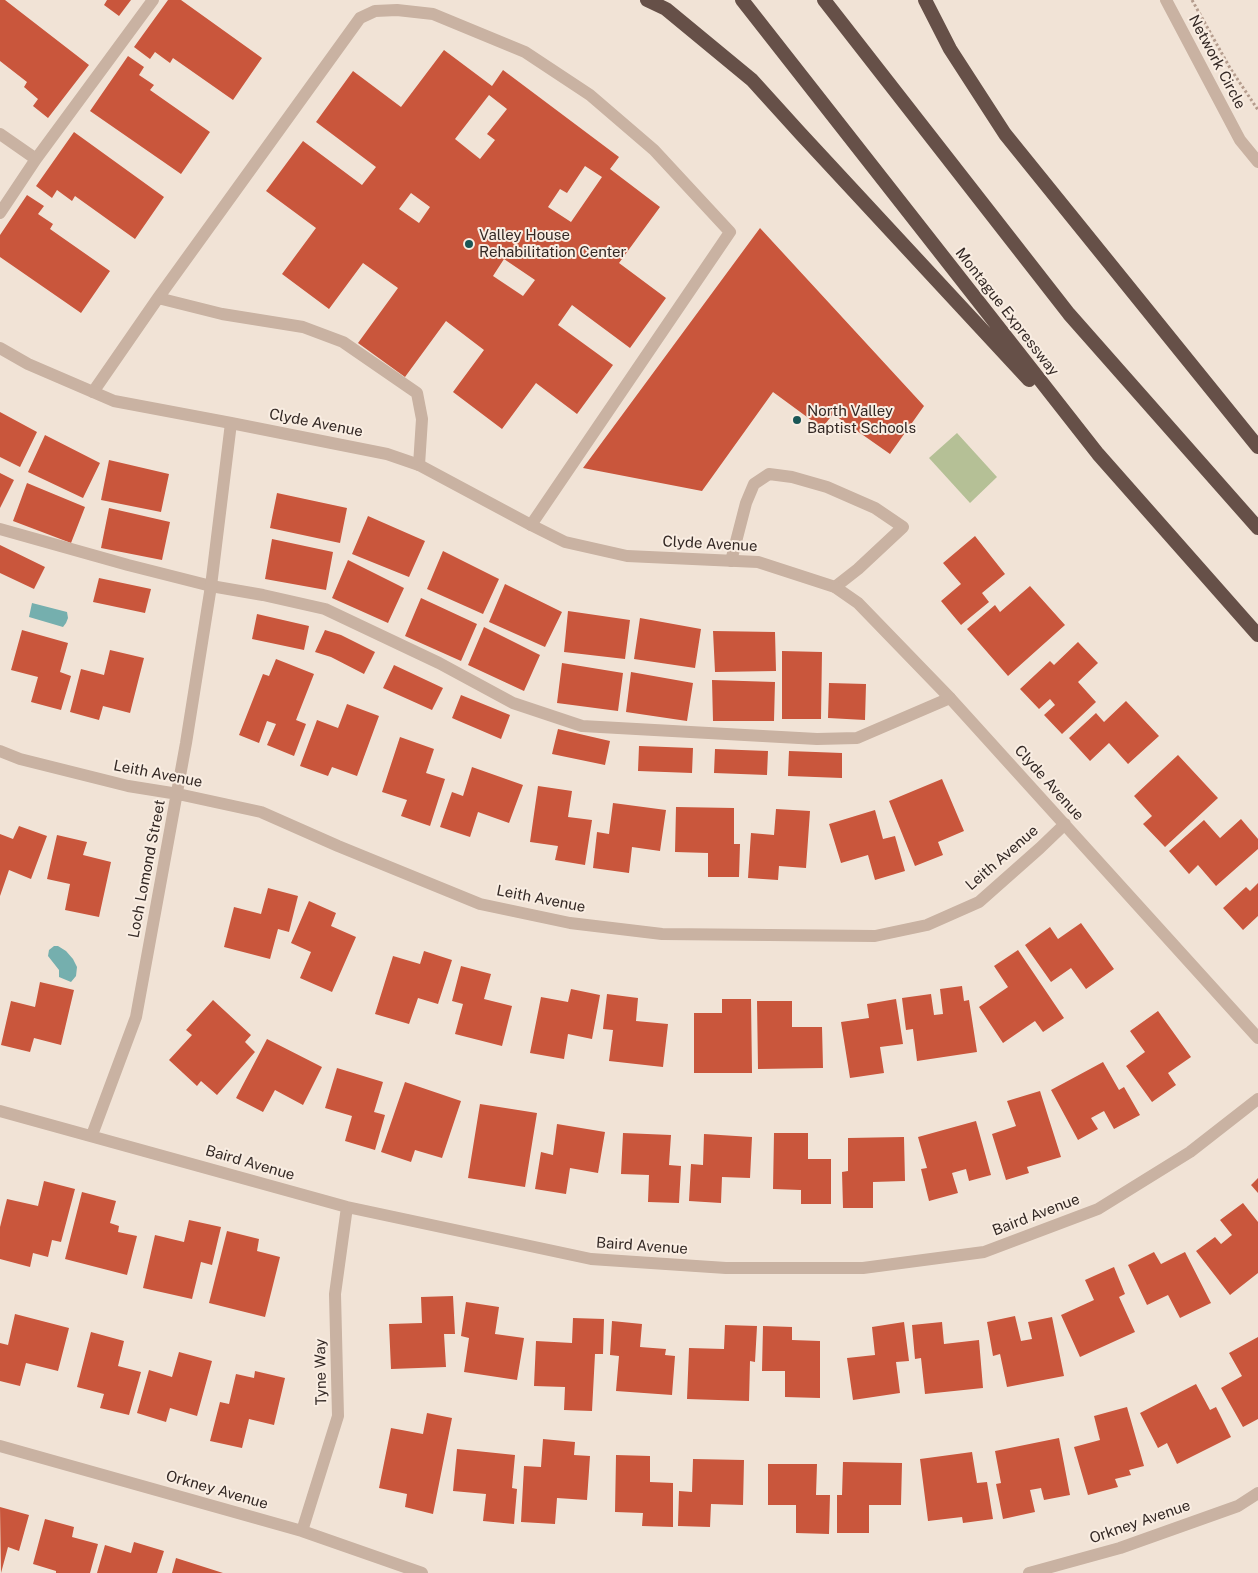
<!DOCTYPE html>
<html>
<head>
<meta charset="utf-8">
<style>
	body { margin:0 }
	canvas { display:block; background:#f1e3d6 }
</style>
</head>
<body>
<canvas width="1258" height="1573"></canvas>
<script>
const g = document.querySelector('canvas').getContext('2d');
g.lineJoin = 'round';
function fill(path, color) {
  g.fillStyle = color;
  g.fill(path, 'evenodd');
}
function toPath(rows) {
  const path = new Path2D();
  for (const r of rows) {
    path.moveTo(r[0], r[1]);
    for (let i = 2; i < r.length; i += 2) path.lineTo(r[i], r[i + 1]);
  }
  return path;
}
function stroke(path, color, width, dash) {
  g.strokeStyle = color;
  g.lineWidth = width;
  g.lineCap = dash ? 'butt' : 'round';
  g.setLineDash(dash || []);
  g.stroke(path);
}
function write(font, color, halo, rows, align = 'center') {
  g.font = font + ' "Public Sans",sans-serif';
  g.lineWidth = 4;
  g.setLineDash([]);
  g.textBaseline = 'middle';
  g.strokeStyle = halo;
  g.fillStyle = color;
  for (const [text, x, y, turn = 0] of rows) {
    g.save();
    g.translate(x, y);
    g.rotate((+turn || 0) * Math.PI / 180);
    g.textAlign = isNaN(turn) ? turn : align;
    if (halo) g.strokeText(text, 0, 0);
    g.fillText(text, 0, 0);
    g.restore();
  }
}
fill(toPath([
	[957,433,997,477,970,503,929,458]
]), '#b5c096');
fill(toPath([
	[32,603,67,612,68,618,66,623,63,627,29,617],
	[54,946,58,946,66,951,73,959,77,967,76,976,71,982,59,977,59,970,48,956,49,950]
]), '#75afae');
fill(toPath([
	[0,0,5,0,89,65,48,118,33,106,38,99,24,87,27,82,0,61],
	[107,0,131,0,119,16,104,5],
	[168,0,181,0,262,58,233,100,173,58,170,63,155,52,150,59,134,47],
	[444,50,492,86,503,70,619,157,610,169,660,207,619,263,666,298,630,348,572,305,558,325,613,365,577,414,536,383,502,429,453,392,484,350,446,321,405,377,358,343,398,288,363,263,329,309,282,274,316,228,266,191,303,141,362,185,376,167,316,122,353,71,401,107],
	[489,95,507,109,487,134,495,140,480,159,455,139],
	[585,166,602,177,571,222,548,207,560,189,567,193],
	[411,193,430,207,419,223,399,209],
	[504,259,535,280,523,296,493,276],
	[128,56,144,67,139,75,154,85,150,90,210,132,181,174,90,111],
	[74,132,164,197,135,239,75,196,72,201,57,190,52,198,36,186],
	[27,195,44,206,38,214,53,224,50,229,110,271,81,313,0,257,0,235],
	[760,228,924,406,890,454,833,414,822,428,773,392,702,491,583,468],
	[0,412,37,432,20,467,0,457],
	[45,435,100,463,83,498,28,472],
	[109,460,169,474,161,512,101,500],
	[0,473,14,480,0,508],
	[27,483,85,507,71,543,13,521],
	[277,493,347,508,340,543,270,528],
	[109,508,170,522,162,560,101,548],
	[368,516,425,541,409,577,352,554],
	[975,536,1005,574,982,593,989,602,961,625,941,601,961,584,943,563],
	[272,539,333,552,326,590,265,579],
	[0,545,45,567,34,589,0,573],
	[443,551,499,579,483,614,427,589],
	[348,560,404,588,388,623,332,598],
	[99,578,151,589,145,613,93,602],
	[505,584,562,612,545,647,489,622],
	[1030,586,1065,625,1008,676,967,629,995,605,1000,612],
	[421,598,477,624,461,661,405,636],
	[568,611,630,620,625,659,564,652],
	[257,614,309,626,304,650,252,639],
	[640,618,701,629,695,668,634,659],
	[484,627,540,655,524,691,468,665],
	[22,630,68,643,60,672,71,676,61,710,31,702,38,677,11,670],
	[325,630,341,635,375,652,364,674,331,657,315,652],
	[713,631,775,632,776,671,715,672],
	[1078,642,1098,663,1078,682,1096,702,1062,734,1044,715,1055,705,1050,699,1039,709,1020,689,1050,661,1054,665],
	[110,650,144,658,130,713,103,706,99,720,70,712,81,669,104,675],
	[782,651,822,652,821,719,782,719],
	[276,659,314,674,296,720,306,724,294,756,267,745,276,724,267,721,259,743,239,735,263,674,269,676],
	[562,663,623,673,618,711,557,703],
	[394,665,443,688,432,710,383,688],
	[631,672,693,683,687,721,626,712],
	[712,680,775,682,774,721,713,721],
	[829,683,866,684,865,720,828,718],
	[461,695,510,715,501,739,452,718],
	[1126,701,1159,736,1128,764,1109,743,1090,761,1069,738,1096,713,1104,722],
	[347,704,379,716,357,776,332,767,328,776,300,766,317,720,338,728],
	[558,729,610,741,605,765,552,754],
	[400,737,434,749,426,773,445,779,430,826,401,816,407,800,382,792],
	[639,746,693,748,692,773,638,771],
	[715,749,768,751,767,775,714,773],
	[789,751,842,753,842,778,788,776],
	[1178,755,1218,798,1165,847,1143,824,1152,816,1134,796],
	[472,767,523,785,509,823,478,812,470,837,440,827,452,792,463,796],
	[942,779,964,831,938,842,943,855,915,866,889,801],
	[538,786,572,791,568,817,592,820,585,865,555,860,558,846,530,842],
	[613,803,666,810,660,851,632,847,629,873,593,868,597,832,609,834],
	[676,807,734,808,734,844,740,844,739,877,708,877,708,853,675,852],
	[776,809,810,811,806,868,779,866,778,880,748,878,751,833,774,835],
	[875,810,883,839,895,836,905,871,875,880,868,855,841,863,829,824],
	[1241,819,1258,839,1258,849,1216,886,1198,865,1189,874,1169,851,1204,820,1220,838],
	[19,826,47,836,31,879,9,870,0,896,0,834,13,839],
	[57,835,87,842,83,855,111,862,99,917,65,910,70,884,47,879],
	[1258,883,1258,916,1243,930,1223,908,1246,887,1250,891],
	[268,888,298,896,289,932,278,929,270,959,224,947,234,907,261,914],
	[309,901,336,913,331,926,356,937,332,992,300,978,311,952,291,943],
	[1081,923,1114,969,1086,989,1071,968,1051,982,1025,945,1050,927,1058,939],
	[1018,950,1064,1018,1043,1032,1035,1021,1003,1043,979,1007,1008,987,994,966],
	[424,951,452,960,438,1004,418,998,409,1024,375,1014,393,956,420,964],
	[461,966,491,974,484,999,512,1006,502,1046,455,1034,463,1004,452,1001],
	[40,982,74,990,61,1045,34,1038,30,1052,1,1045,11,1001,35,1007],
	[962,986,964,1001,969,1000,977,1052,917,1061,913,1029,906,1030,902,998,931,994,934,1015,943,1014,940,989],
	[571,989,600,995,592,1039,568,1034,564,1059,530,1053,541,997,568,1002],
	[607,994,638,998,636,1021,668,1024,663,1067,609,1061,613,1030,603,1029],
	[722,999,751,999,752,1073,694,1073,694,1013,722,1013],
	[896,999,903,1044,880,1047,884,1073,850,1078,841,1022,869,1018,867,1004],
	[213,1000,251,1035,245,1042,255,1052,217,1095,201,1081,197,1086,169,1060,192,1035,186,1030],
	[757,1001,792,1001,792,1027,822,1027,823,1068,758,1069],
	[1158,1011,1191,1057,1168,1073,1176,1085,1152,1102,1126,1066,1145,1052,1130,1031],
	[267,1039,322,1067,303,1105,275,1090,263,1112,236,1098],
	[1103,1062,1119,1090,1124,1087,1140,1115,1114,1129,1104,1111,1091,1118,1098,1129,1078,1140,1051,1090],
	[337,1068,383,1082,374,1112,385,1115,375,1150,345,1141,352,1116,325,1108],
	[405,1082,461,1101,442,1158,415,1150,411,1162,381,1152],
	[1040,1091,1061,1157,1027,1167,1029,1173,1006,1180,992,1134,1016,1126,1007,1101],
	[480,1104,537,1113,525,1187,468,1178],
	[976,1121,991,1175,969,1181,966,1169,952,1173,958,1193,929,1201,921,1169,927,1168,918,1137],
	[557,1124,605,1132,598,1173,570,1168,566,1194,535,1189,541,1152,553,1155],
	[623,1133,671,1135,669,1165,681,1166,679,1203,648,1202,649,1175,621,1174],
	[774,1133,808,1133,808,1159,831,1159,831,1204,801,1204,801,1190,773,1189],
	[704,1134,752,1137,750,1178,722,1177,721,1203,689,1201,691,1164,703,1165],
	[904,1137,905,1181,873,1182,873,1208,843,1208,842,1172,848,1171,848,1138],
	[1258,1178,1258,1193,1251,1185],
	[44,1181,75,1189,61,1242,52,1240,48,1257,33,1253,30,1267,0,1259,0,1227,7,1199,38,1206],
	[82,1192,116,1201,110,1223,119,1226,118,1232,137,1236,127,1275,65,1259],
	[1243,1203,1258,1222,1258,1273,1230,1295,1196,1251,1215,1237,1221,1244,1232,1235,1220,1220],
	[189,1220,221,1227,212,1265,201,1262,192,1299,143,1288,155,1235,184,1242],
	[227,1231,259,1239,257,1251,280,1257,265,1317,209,1303],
	[1154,1252,1161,1264,1185,1252,1211,1303,1180,1318,1168,1295,1147,1305,1128,1265],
	[1114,1267,1125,1294,1119,1297,1135,1332,1080,1357,1061,1315,1094,1300,1085,1280],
	[453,1296,455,1334,444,1334,446,1367,391,1369,389,1324,422,1323,421,1297],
	[466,1302,499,1307,495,1334,524,1338,517,1380,464,1372,469,1338,461,1336],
	[15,1314,69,1328,58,1371,26,1363,20,1386,0,1381,0,1343,8,1345],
	[1015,1316,1021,1341,1032,1339,1028,1322,1052,1317,1064,1376,1007,1387,1000,1354,993,1356,987,1322],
	[573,1318,604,1319,603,1354,595,1354,592,1411,564,1410,565,1387,534,1386,536,1341,572,1343],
	[612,1321,642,1324,640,1347,666,1349,665,1355,675,1356,672,1395,616,1391,619,1356,610,1355],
	[904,1322,909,1361,896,1362,900,1393,853,1400,847,1358,875,1355,872,1327],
	[942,1322,944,1344,979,1340,983,1388,925,1394,921,1358,915,1359,912,1325],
	[725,1325,757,1326,755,1362,750,1361,749,1401,687,1399,689,1348,724,1349],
	[763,1326,792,1327,792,1340,820,1341,820,1398,785,1397,785,1371,762,1371],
	[91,1332,124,1341,118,1366,141,1372,129,1415,100,1408,104,1394,77,1387],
	[1258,1337,1258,1419,1243,1427,1221,1388,1242,1376,1229,1353],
	[179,1352,212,1361,197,1416,170,1408,166,1422,137,1413,149,1370,172,1377],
	[255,1371,285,1378,274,1425,249,1419,242,1448,210,1441,220,1402,229,1404,236,1374,254,1378],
	[1196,1384,1210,1410,1216,1407,1231,1437,1177,1464,1167,1443,1158,1448,1140,1413],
	[1127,1407,1144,1466,1129,1470,1131,1475,1115,1479,1118,1487,1088,1495,1074,1447,1100,1440,1094,1416],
	[427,1413,452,1418,433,1514,405,1507,407,1494,379,1488,391,1428,423,1434],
	[1059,1438,1070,1495,1044,1500,1041,1488,1030,1490,1035,1512,1003,1519,996,1484,1001,1483,995,1451],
	[543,1439,575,1442,574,1455,590,1456,587,1500,557,1498,555,1524,521,1522,524,1466,541,1467],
	[457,1449,515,1455,512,1488,517,1489,514,1524,483,1521,486,1494,453,1491],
	[972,1452,977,1483,987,1482,993,1519,963,1523,962,1517,928,1521,920,1459],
	[616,1455,650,1456,650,1482,673,1483,673,1527,642,1526,643,1513,615,1512],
	[693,1459,744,1460,743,1505,711,1504,710,1527,678,1526,679,1491,692,1492],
	[843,1462,902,1463,901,1505,869,1505,869,1533,837,1533,837,1495,842,1495],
	[768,1464,817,1464,816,1495,830,1495,829,1534,796,1533,796,1505,768,1505],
	[0,1507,29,1515,19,1551,8,1547,1,1573],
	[45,1519,74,1527,72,1537,98,1544,90,1573,56,1573,56,1571,33,1564],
	[134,1542,164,1551,157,1573,97,1573,105,1545,131,1553],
	[176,1558,223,1573,172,1573]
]), '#c9563c');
stroke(toPath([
	[1192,0,1230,68,1258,110]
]), '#b59c8d', 3, [2.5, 2.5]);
stroke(toPath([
	[1166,0,1240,140,1258,162],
	[0,134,36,159],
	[0,213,36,159,153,0],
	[158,298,222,314,303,327,343,342,417,393,422,419,419,465],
	[93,392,158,298,360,18,375,11,397,10,433,14,525,52,590,95,654,150,730,232,531,525],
	[0,529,128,565,211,586,263,595,325,609,439,663,513,703,582,726,817,739,857,738,950,698],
	[731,561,746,503,754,484,769,474,792,477,827,487,875,508,903,527,858,569,835,587]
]), '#c9b2a2', 12);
stroke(toPath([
	[0,348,28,364,114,401,231,423,387,454,419,465,531,525,565,542,627,556,758,562,835,587,858,603,950,698,1258,1038],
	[0,751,20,759,128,786,178,794,261,812,338,846,480,904,570,923,662,934,875,936,927,925,979,902,1040,848,1065,824],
	[0,1111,347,1207,591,1259,726,1268,863,1268,984,1252,1098,1209,1190,1152,1258,1099],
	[92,1135,136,1017,186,743,211,586,231,423],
	[0,1446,302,1531,422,1573],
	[302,1531,338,1416,335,1294,347,1207],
	[1029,1573,1120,1548,1238,1506,1258,1493]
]), '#c9b2a2', 12);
stroke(toPath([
	[647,0,666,9,752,80,800,133,1029,380],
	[742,0,1098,454,1258,635],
	[824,0,1069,314,1258,528],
	[925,0,950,49,1005,134,1258,447]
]), '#665048', 14);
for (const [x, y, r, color] of [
	[469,244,5,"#1a5656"],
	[797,420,5,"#1a5656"]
]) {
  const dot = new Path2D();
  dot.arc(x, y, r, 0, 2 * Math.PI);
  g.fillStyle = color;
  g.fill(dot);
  stroke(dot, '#f9ede2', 2);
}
write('15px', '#342925', '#f9ede2', [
	["Network Circle",1217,62,62],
	["Montague Expressway",1007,312,52],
	["Clyde Avenue",316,423,11],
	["Clyde Avenue",710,544,3],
	["Leith Avenue",158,774,11],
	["Clyde Avenue",1049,783,48],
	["Leith Avenue",1002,858,-41],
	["Loch Lomond Street",147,869,-79],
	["Leith Avenue",541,899,11],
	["Baird Avenue",250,1163,16],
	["Baird Avenue",1036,1215,-21],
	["Baird Avenue",642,1246,4],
	["Tyne Way",321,1372,-91],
	["Orkney Avenue",217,1490,16],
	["Orkney Avenue",1140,1522,-19]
]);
write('15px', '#342925', '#f9ede2', [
	["Valley House",479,235],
	["Rehabilitation Center",479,252],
	["North Valley",807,411],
	["Baptist Schools",807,428]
], 'left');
</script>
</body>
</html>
